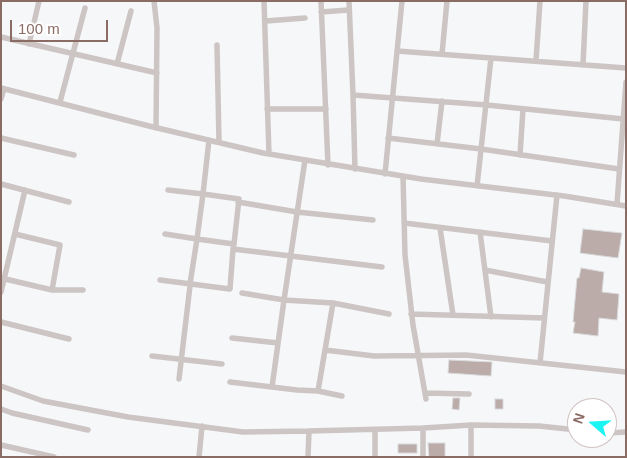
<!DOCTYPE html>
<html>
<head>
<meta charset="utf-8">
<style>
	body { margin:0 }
	#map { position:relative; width:627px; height:458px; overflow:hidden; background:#f6f7f9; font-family:Arial,sans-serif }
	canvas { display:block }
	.frame { position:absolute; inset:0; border:2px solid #8a6c65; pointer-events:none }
	.north { position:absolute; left:567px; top:398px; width:50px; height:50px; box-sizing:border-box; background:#fff; border:1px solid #d0c4c1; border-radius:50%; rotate:289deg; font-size:14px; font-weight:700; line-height:20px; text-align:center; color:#8a6c65 }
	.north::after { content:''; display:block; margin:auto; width:18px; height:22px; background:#1bf4f1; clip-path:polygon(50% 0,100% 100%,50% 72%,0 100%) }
	.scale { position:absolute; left:10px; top:20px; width:98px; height:22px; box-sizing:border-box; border:2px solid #8a6c65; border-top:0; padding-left:6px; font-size:15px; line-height:18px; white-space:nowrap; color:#8a6c65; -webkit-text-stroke:4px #fff; paint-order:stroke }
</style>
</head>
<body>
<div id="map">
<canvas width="627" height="458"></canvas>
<div class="frame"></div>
<div class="north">N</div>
<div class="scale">100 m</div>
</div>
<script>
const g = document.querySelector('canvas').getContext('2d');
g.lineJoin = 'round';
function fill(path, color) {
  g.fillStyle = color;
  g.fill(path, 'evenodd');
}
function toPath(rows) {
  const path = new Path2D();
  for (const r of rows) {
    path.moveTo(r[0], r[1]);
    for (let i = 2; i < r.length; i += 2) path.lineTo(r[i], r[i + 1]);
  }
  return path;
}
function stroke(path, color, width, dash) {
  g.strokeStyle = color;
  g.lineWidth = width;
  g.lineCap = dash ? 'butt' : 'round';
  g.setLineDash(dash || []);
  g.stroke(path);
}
const building = toPath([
	[583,229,622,233,618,258,580,253,583,229],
	[581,268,604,272,602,292,619,294,617,320,599,318,598,336,573,333,575,322,573,322,577,278,579,278,581,268],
	[449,360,492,362,491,376,448,373,449,360],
	[453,398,460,398,459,410,452,409,453,398],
	[495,399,503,399,503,409,495,409,495,399],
	[428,443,445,443,445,457,429,457,428,443],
	[398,444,417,444,417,453,398,453,398,444]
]);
fill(building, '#bbacaa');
stroke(building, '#d8d9db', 1);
stroke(toPath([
	[154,1,157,28,156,128],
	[264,1,269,154],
	[321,1,328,165],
	[349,1,353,95],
	[321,12,349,10],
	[266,21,305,18],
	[1,37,157,73],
	[29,44,39,1],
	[217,45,219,142],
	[397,51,626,68],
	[442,54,447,1],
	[536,61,540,1],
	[117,64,131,11],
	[583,65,586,1],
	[1,88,149,126,263,153,421,179,564,196,626,206],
	[1,99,4,89],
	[60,102,85,8],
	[267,109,326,109],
	[1,138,74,155],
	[388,138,481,149,619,169],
	[437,144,442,101],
	[520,155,523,109],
	[305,160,284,300,333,303,389,314],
	[355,169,353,95,487,105,623,119],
	[385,174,402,1],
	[403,176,405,255,413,325,426,399],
	[1,184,69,202],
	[477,186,491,58],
	[168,190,203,194,209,140],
	[238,202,297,212,373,220],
	[617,204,626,82],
	[404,223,552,241],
	[440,228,453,315],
	[480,232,491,317],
	[15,234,60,245,52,290,83,290],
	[165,234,197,239,234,244,239,199,203,194,197,239,190,284,190,286,179,379],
	[234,244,233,249,382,267],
	[485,270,547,282],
	[1,278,52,290],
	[160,280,230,289,233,249],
	[1,292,25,190],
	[242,293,284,300,272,387],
	[333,303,325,350,374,356,466,355,626,372],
	[411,314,544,318],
	[1,322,69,339],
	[232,338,278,343],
	[325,350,318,391,342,396],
	[152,356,222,364],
	[540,363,557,195],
	[230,382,297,390,318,391],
	[1,386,43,401,128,417,243,432,309,431],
	[425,393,469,394],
	[1,409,12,413,88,430],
	[423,428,471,425,539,426,577,430],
	[607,433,626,432],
	[1,445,54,457],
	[199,457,202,426],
	[308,457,309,431,423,428,423,457],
	[375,457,375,430],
	[471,457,471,425]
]), '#ccc5c3', 5.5);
</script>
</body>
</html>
